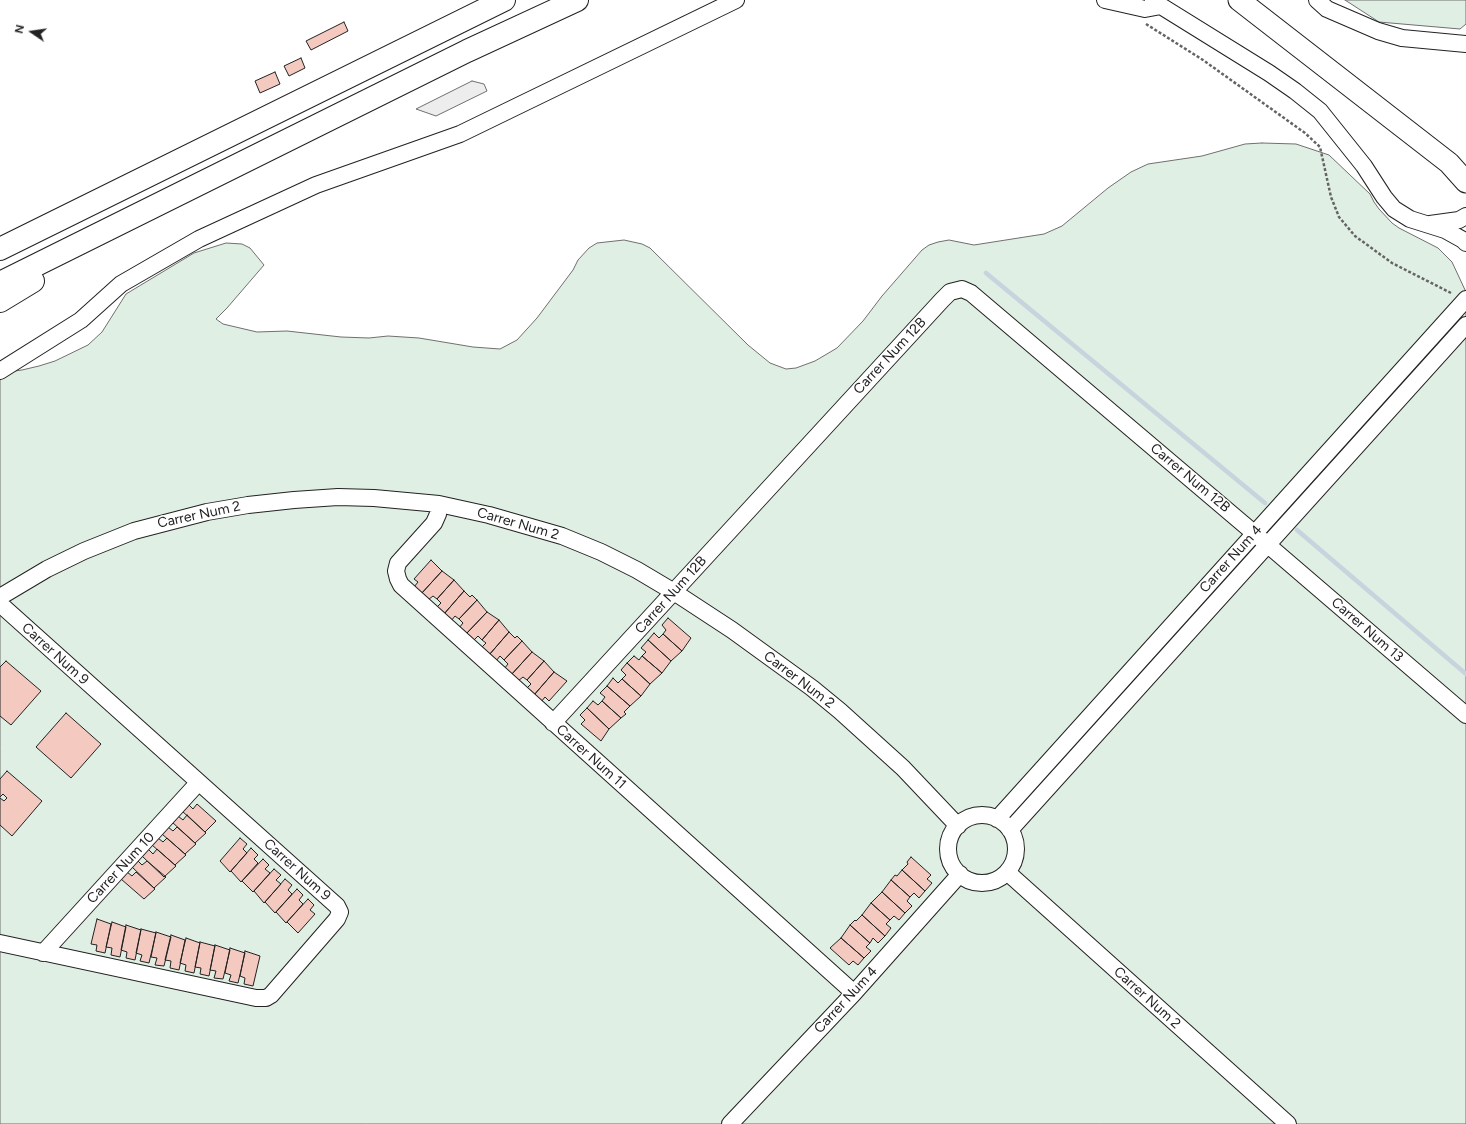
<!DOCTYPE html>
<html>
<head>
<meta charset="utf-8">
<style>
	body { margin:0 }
	#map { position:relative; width:1466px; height:1124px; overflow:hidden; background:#fff; font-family:Figtree,sans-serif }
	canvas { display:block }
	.north { position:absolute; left:12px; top:12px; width:40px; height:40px; -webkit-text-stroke:3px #fff; paint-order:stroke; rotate:283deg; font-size:11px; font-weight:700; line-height:16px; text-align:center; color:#222 }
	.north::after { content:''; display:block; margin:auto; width:14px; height:18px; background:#222; clip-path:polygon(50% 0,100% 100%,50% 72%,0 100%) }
</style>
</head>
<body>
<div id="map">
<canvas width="1466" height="1124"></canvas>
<div class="north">N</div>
</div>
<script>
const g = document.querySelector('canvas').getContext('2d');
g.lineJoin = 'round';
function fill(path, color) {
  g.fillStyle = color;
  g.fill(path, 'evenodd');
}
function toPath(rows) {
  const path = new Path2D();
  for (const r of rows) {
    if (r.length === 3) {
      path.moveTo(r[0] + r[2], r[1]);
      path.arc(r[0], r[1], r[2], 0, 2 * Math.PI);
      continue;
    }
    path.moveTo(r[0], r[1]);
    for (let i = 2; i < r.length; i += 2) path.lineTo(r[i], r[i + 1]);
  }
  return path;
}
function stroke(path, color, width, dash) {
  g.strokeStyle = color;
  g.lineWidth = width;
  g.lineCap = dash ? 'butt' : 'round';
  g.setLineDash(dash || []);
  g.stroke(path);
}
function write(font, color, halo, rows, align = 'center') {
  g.font = font + ' Figtree,sans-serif';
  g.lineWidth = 3;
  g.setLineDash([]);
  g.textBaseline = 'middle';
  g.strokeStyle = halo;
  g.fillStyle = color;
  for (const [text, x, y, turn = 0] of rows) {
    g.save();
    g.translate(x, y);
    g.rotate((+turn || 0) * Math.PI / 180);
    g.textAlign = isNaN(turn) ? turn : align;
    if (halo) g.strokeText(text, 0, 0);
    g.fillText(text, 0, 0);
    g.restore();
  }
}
const green = toPath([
	[1345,0,1466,0,1466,24,1460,29,1379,22,1345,0],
	[1262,143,1296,144,1329,155,1370,194,1374,202,1379,209,1392,223,1399,228,1438,248,1452,262,1466,292,1466,1124,0,1124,0,373,22,370,39,366,55,361,88,345,102,332,126,294,194,253,226,243,242,244,250,248,264,265,227,308,216,319,223,324,257,332,287,331,341,337,369,338,388,336,419,338,473,347,500,349,517,340,537,318,573,270,578,260,589,248,597,243,624,240,642,244,650,248,748,345,770,363,786,369,796,368,815,361,837,348,863,321,882,296,922,250,929,245,938,242,949,240,974,245,1044,234,1062,226,1108,188,1131,172,1148,164,1202,156,1245,144,1262,143]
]);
fill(green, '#e0efe3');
stroke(green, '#6f6f6f', 1);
const parking = toPath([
	[472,81,484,84,487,91,436,116,416,109,472,81]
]);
fill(parking, '#ededed');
stroke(parking, '#6f6f6f', 1);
stroke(toPath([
	[986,273,1265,503],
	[1297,530,1466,674]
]), '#c7d3dd', 4.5);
const building = toPath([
	[344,22,348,31,311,50,306,41,344,22],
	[301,58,305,68,289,76,284,66,301,58],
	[275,72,280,84,260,93,255,81,275,72],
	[431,560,442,571,421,594,414,587,418,582,414,579,431,560],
	[442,571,454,580,437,599,433,596,428,600,421,594,442,571],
	[454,580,464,591,444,614,436,608,441,603,437,599,454,580],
	[464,591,470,597,472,595,477,600,459,619,455,616,451,621,444,614,464,591],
	[477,600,487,612,466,634,459,628,463,623,459,619,477,600],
	[487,612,499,620,482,640,478,636,473,641,466,634,487,612],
	[668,618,691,638,682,651,663,634,666,630,662,625,668,618],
	[499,620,509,632,489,655,481,648,486,643,482,640,499,620],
	[509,632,515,638,517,636,522,641,504,660,500,656,496,661,489,655,509,632],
	[654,633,659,638,663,634,682,651,671,661,648,640,654,633],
	[648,640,671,661,662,673,642,656,646,652,641,648,648,640],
	[522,641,532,652,511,675,504,669,508,664,504,660,522,641],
	[532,652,544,661,527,680,523,677,518,681,511,675,532,652],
	[634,656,639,660,642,656,662,673,650,684,627,663,634,656],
	[6,661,41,691,11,725,0,716,0,667,6,661],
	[544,661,554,672,534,695,526,689,531,684,527,680,544,661],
	[627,663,650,684,641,696,622,679,626,675,621,670,627,663],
	[554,672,567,681,549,701,545,697,541,702,534,695,554,672],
	[613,678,618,683,622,679,641,696,630,706,607,686,613,678],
	[607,686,630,706,624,712,626,714,621,718,602,701,605,697,600,693,607,686],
	[593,701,598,705,602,701,621,718,609,729,587,708,593,701],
	[587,708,609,729,601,741,581,724,585,720,580,715,587,708],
	[66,713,101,744,71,778,36,747,66,713],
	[7,771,42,801,12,836,0,825,0,798,4,801,7,798,3,794,0,797,0,779,7,771],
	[188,804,193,809,197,804,216,821,205,832,182,811,188,804],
	[187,815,206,833,195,843,172,822,178,816,183,820,187,815],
	[168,827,173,831,177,827,196,844,185,854,162,834,168,827],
	[158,838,163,842,167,838,186,855,175,865,152,845,158,838],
	[240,838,247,844,243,849,247,853,230,872,220,861,240,838],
	[251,848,258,855,254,859,258,863,241,882,231,871,251,848],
	[148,849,153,854,157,849,176,866,164,877,142,856,148,849],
	[911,857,931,875,927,879,932,883,925,891,902,870,908,864,907,862,911,857],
	[263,859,269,865,265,869,270,873,253,892,242,881,263,859],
	[138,861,142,865,147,861,166,877,154,888,132,867,138,861],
	[274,869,281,875,276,880,281,884,264,903,254,891,274,869],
	[902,870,925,891,919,898,914,893,910,897,891,880,895,875,897,876,902,870],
	[127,872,132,876,136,872,155,889,144,899,121,879,127,872],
	[285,879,292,885,288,890,292,894,275,913,265,902,285,879],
	[891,880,910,897,907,901,912,906,905,913,882,892,891,880],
	[297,889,303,895,299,900,303,904,286,923,276,912,297,889],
	[882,892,905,913,899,920,894,916,890,920,871,903,882,892],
	[308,899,314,905,310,910,315,914,298,933,287,922,308,899],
	[871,903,890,920,886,924,891,928,885,936,862,915,871,903],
	[862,915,885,936,878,943,873,938,870,943,850,925,855,920,856,921,862,915],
	[97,919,111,924,105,953,96,951,97,945,91,944,97,919],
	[112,922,126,927,120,957,111,955,112,948,106,947,112,922],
	[126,925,141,930,135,960,126,958,127,952,121,950,126,925],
	[850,925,870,943,866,947,871,951,864,958,841,938,850,925],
	[141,929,156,933,149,963,140,961,142,955,136,953,141,929],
	[156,932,171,937,164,966,155,965,157,958,151,957,156,932],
	[171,935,185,940,179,970,170,968,171,961,165,960,171,935],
	[186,938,200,943,194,973,185,971,186,965,180,963,186,938],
	[841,938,864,958,858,965,853,961,849,965,830,948,841,938],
	[200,942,215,946,209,976,200,974,201,968,195,967,200,942],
	[215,945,230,950,223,979,214,978,216,971,210,970,215,945],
	[230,948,245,953,238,983,229,981,231,975,225,973,230,948],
	[245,951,260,956,253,986,244,984,245,978,240,976,245,951]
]);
fill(building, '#f3c9c0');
stroke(building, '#222', 1);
const minor = toPath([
	[1105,0,1145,9,1161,6],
	[1153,0,1161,6,1269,73,1295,91,1320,111,1364,166,1384,197,1394,209,1410,219,1445,230,1463,240,1466,243],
	[1317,0,1327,9,1378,31,1402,38,1466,44],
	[1430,224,1459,220,1466,216],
	[0,371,81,320,121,284,199,239,316,185,460,134,736,0],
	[439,504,438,514,434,523,398,563,396,571,398,579,401,585,854,993],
	[0,597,47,569,84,551,134,531,207,512,248,505,294,500,338,497,374,498,439,504,489,515,562,536,601,552,637,570,674,592,732,630,812,688,840,711,903,768,958,826],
	[0,604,337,906,340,912,337,919,271,995,266,998,256,998,0,943],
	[553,723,942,300,950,292,962,289,971,293,1254,533,1466,715],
	[982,849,34],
	[997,819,1466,299],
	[1010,830,1466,325],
	[1007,872,1288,1124],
	[43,953,198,783],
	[730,1124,854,993,960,874]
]);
const major = toPath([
	[1239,0,1449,163,1466,182]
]);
const highway = toPath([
	[0,249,504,0],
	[0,283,467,51,577,0],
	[0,301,33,281]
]);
stroke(minor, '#222', 18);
stroke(major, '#222', 23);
stroke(highway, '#222', 24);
stroke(toPath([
	[1146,24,1203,60,1305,133,1320,147,1331,197,1339,217,1355,236,1392,263,1451,293]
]), '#646464', 2.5, [3, 2]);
stroke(minor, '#fff', 16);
stroke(major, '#fff', 21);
stroke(highway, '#fff', 22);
write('14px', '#222', '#fff', [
	["Carrer Num 12B",890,356,-47],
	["Carrer Num 12B",1190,478,40],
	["Carrer Num 2",199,515,-12],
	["Carrer Num 2",518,524,16],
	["Carrer Num 4",1231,559,-48],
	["Carrer Num 12B",671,595,-48],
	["Carrer Num 13",1367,630,41],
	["Carrer Num 9",55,654,42],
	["Carrer Num 2",799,680,37],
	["Carrer Num 11",591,757,42],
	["Carrer Num 10",121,868,-47],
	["Carrer Num 9",297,870,42],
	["Carrer Num 2",1147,998,42],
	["Carrer Num 4",846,1000,-47]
]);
</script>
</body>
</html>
